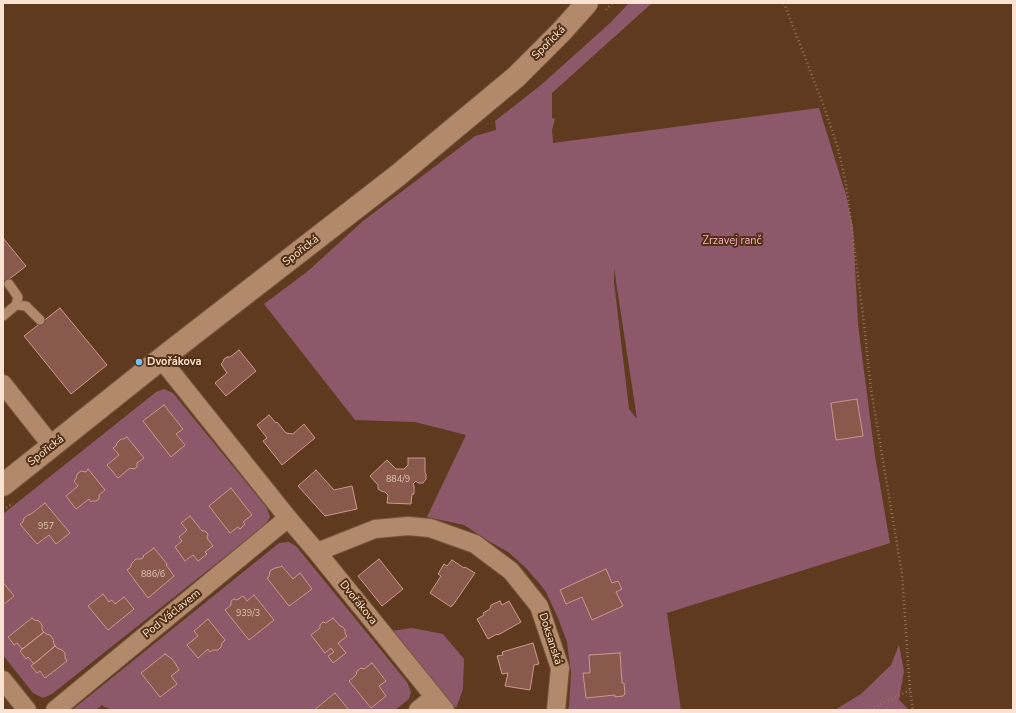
<!DOCTYPE html>
<html>
<head>
<meta charset="utf-8">
<style>
	body { margin:0 }
	#map { position:relative; width:1016px; height:713px; overflow:hidden; background:#5f3a1f; font-family:"Nunito Sans",sans-serif }
	canvas { display:block }
	.frame { position:absolute; inset:0; border:4px solid #fae3d3; pointer-events:none }
</style>
</head>
<body>
<div id="map">
<canvas width="1016" height="713"></canvas>
<div class="frame"></div>
</div>
<script>
const g = document.querySelector('canvas').getContext('2d');
g.lineJoin = 'round';
function fill(path, color) {
  g.fillStyle = color;
  g.fill(path, 'evenodd');
}
function toPath(rows) {
  const path = new Path2D();
  for (const r of rows) {
    path.moveTo(r[0], r[1]);
    for (let i = 2; i < r.length; i += 2) path.lineTo(r[i], r[i + 1]);
  }
  return path;
}
function stroke(path, color, width, dash) {
  g.strokeStyle = color;
  g.lineWidth = width;
  g.lineCap = dash ? 'butt' : 'round';
  g.setLineDash(dash || []);
  g.stroke(path);
}
function write(font, color, halo, rows, align = 'center') {
  g.font = font + ' "Nunito Sans",sans-serif';
  g.lineWidth = 4;
  g.setLineDash([]);
  g.textBaseline = 'middle';
  g.strokeStyle = halo;
  g.fillStyle = color;
  for (const [text, x, y, turn = 0] of rows) {
    g.save();
    g.translate(x, y);
    g.rotate((+turn || 0) * Math.PI / 180);
    g.textAlign = isNaN(turn) ? turn : align;
    if (halo) g.strokeText(text, 0, 0);
    g.fillText(text, 0, 0);
    g.restore();
  }
}
fill(toPath([
	[629,3,652,3,552,93,552,118,555,119,552,130,553,143,819,108,846,195,853,227,858,325,875,456,890,543,667,613,681,710,568,710,569,706,571,673,567,642,558,618,546,592,539,583,526,568,508,552,487,540,464,525,427,517,466,435,415,422,355,420,264,304,308,271,363,221,475,136,496,130,495,121,541,85,610,23],
	[614,268,637,419,629,409,614,282],
	[857,399,863,436,836,440,831,403],
	[606,569,612,583,618,581,622,589,616,592,622,606,592,620,582,597,566,604,560,590],
	[620,653,622,683,615,696,615,695,586,698,583,674,590,673,589,656],
	[164,389,173,393,267,508,270,517,265,525,52,694,43,698,33,693,3,655,3,605,14,596,3,582,3,514,156,392],
	[164,405,183,429,176,434,185,445,171,456,143,421],
	[124,438,144,458,137,463,137,467,134,469,130,468,118,478,107,465,119,455,113,448,116,446,117,443,121,439],
	[88,470,105,490,99,495,99,499,91,502,89,499,76,509,66,496,78,486,74,481,81,471,86,472],
	[231,488,252,515,243,522,245,524,240,529,238,527,230,533,209,506],
	[45,503,70,533,56,544,49,535,37,544,20,524,23,522,24,518,28,515,31,514],
	[190,516,202,531,205,531,208,534,207,538,213,546,205,552,207,554,198,561,193,555,186,561,175,547,182,541,179,537,187,530,181,523],
	[154,548,167,564,166,565,174,576,148,597,127,571,130,568,132,562,136,559,141,559,144,557,143,556],
	[103,594,109,602,113,600,115,604,124,597,134,609,108,630,88,606],
	[32,618,46,634,50,635,53,639,54,644,55,646,57,648,62,650,65,653,65,658,45,678,40,671,37,673,31,666,34,664,28,657,26,659,20,652,22,649,17,643,14,645,8,637],
	[289,542,296,546,407,682,411,692,409,699,395,710,349,710,335,693,314,710,110,710,108,708,104,707,102,705,96,710,72,710,279,543],
	[283,566,293,579,299,574,312,589,289,606,267,578,269,577,271,571,275,568,280,567],
	[254,595,274,620,249,640,225,610,231,605,231,601,234,599,237,600,243,596,247,601],
	[333,618,340,626,343,627,345,630,345,633,338,643,341,646,333,662,328,656,334,652,331,648,325,653,311,635,320,628,320,625,323,622,326,623],
	[208,620,222,643,221,647,218,650,213,650,210,652,208,649,198,658,187,645,198,636,194,631],
	[165,654,172,659,175,663,179,670,171,676,177,684,160,697,141,673],
	[372,663,386,680,379,686,386,696,371,708,349,681,356,675,357,671,361,668,364,669],
	[412,628,443,634,464,659,463,689,456,708,392,631],
	[899,645,904,671,899,700,907,708,907,710,835,710,861,694,891,665]
]), '#8e586b');
const building = toPath([
	[3,238,26,266,3,284,3,238],
	[60,308,107,365,71,394,24,336,60,308],
	[239,350,256,371,226,396,215,383,227,373,221,364,223,362,224,359,227,357,230,357,239,350],
	[857,399,863,436,836,440,831,403,857,399],
	[164,405,183,429,176,434,185,445,171,457,143,421,164,405],
	[269,415,276,423,277,422,286,433,293,434,304,424,315,438,282,465,263,441,267,438,257,425,269,415],
	[127,437,144,458,137,463,137,467,134,469,130,468,118,478,107,465,119,455,113,448,116,446,117,443,121,439,124,439,127,437],
	[408,458,425,458,425,473,426,474,426,479,423,483,418,483,416,481,413,484,414,486,414,494,412,494,411,504,387,503,388,495,385,492,381,491,378,489,378,485,370,476,387,460,396,469,404,469,408,465,408,458],
	[88,469,105,490,99,495,99,499,96,501,92,501,91,502,89,499,76,509,66,496,78,486,74,481,76,479,77,474,81,471,86,472,88,469],
	[316,470,334,490,352,486,357,509,325,516,298,486,316,470],
	[231,488,252,515,243,522,245,524,240,529,238,527,230,533,209,506,231,488],
	[45,503,70,533,56,544,49,535,37,544,20,524,23,522,24,518,28,515,31,514,45,503],
	[190,516,202,531,205,531,208,534,207,538,213,546,205,552,207,554,198,561,193,555,185,561,175,547,182,541,179,537,187,530,181,523,190,516],
	[154,548,167,564,166,565,174,576,148,598,127,570,130,568,132,563,136,559,141,559,144,557,143,556,154,548],
	[379,559,403,589,382,606,358,576,379,559],
	[452,560,464,568,465,567,475,573,453,605,452,605,451,607,430,593,441,576,438,574,444,564,447,566,452,560],
	[282,566,293,579,300,573,312,589,289,606,267,578,269,577,270,571,275,568,280,567,282,566],
	[606,569,612,583,618,581,622,589,616,592,623,606,592,620,582,597,566,604,560,590,606,569],
	[3,582,14,596,3,605,3,582],
	[103,594,109,602,112,600,115,604,124,597,134,609,108,630,88,606,103,594],
	[254,595,274,620,249,640,225,610,231,605,231,601,234,599,237,600,243,596,247,601,254,595],
	[500,601,502,605,509,601,521,622,498,635,497,634,488,639,477,619,484,615,483,613,490,609,491,605,500,601],
	[32,618,34,620,39,621,42,625,42,630,44,632,22,649,17,643,14,645,8,637,32,618],
	[333,618,340,626,343,627,345,630,345,633,347,636,338,643,346,653,333,663,328,656,334,652,331,648,325,653,311,635,320,628,320,625,323,622,326,623,333,618],
	[208,619,225,640,222,643,221,647,218,650,213,650,210,652,208,649,198,658,187,645,198,636,194,631,208,619],
	[44,632,46,634,50,635,53,639,54,644,55,646,34,664,28,657,26,659,20,651,44,632],
	[533,643,539,664,534,665,530,690,505,686,508,673,502,674,497,656,503,655,502,652,533,643],
	[55,646,57,648,62,650,65,653,65,658,67,661,45,678,40,671,37,673,31,666,55,646],
	[620,653,622,683,624,683,625,694,623,696,615,697,615,695,586,698,583,673,590,673,589,655,620,653],
	[165,654,172,659,175,663,179,670,171,676,177,684,160,697,141,673,165,654],
	[372,663,386,681,379,686,386,696,371,708,349,681,356,675,357,671,361,668,364,669,372,663],
	[335,693,349,710,314,710,335,693]
]);
fill(building, '#88594c');
stroke(building, '#cd998b', 1);
const service = toPath([
	[9,284,18,297,16,305],
	[3,316,16,305,26,306,40,320]
]);
const minor = toPath([
	[161,359,288,518,317,552,445,710],
	[3,384,52,446],
	[317,552,375,529,408,526,430,528,475,544,511,571,539,606,560,668,556,710],
	[3,680,27,710],
	[55,710,288,518],
	[418,710,434,697]
]);
const tertiary = toPath([
	[3,485,161,359,397,176,516,77,562,31,587,3]
]);
stroke(service, '#76573d', 11);
stroke(minor, '#76573d', 20);
stroke(tertiary, '#76573d', 24);
stroke(toPath([
	[784,3,823,104,838,148,846,184,863,315,871,389,902,574,910,690,913,710],
	[606,10,612,3],
	[3,510,13,503],
	[870,710,883,703,910,690]
]), '#94745c', 2.5, [1, 3]);
stroke(service, '#b2896b', 9);
stroke(minor, '#b2896b', 18);
stroke(tertiary, '#b2896b', 22);
for (const [x, y, r, color] of [
	[139,362,4,"#6fc2f4"]
]) {
  const dot = new Path2D();
  dot.arc(x, y, r, 0, 2 * Math.PI);
  g.fillStyle = color;
  g.fill(dot);
  stroke(dot, '#533014', 1.5);
}
write('9px', '#dec0b1', null, [
	["884/9",398,480],
	["957",46,527],
	["886/6",153,575],
	["939/3",248,614]
]);
write('11px', '#fae3d3', '#533014', [
	["Spořická",549,43,-45],
	["Spořická",301,251,-38],
	["Spořická",46,451,-38],
	["Dvořákova",358,603,51],
	["Pod Václavem",172,614,-39],
	["Doksanská",550,639,72]
]);
write('11px', '#faadc8', '#533014', [
	["Zrzavej ranč",732,241]
]);
write('bold 11px', '#fae3d3', '#533014', [
	["Dvořákova",147,362]
], 'left');
</script>
</body>
</html>
